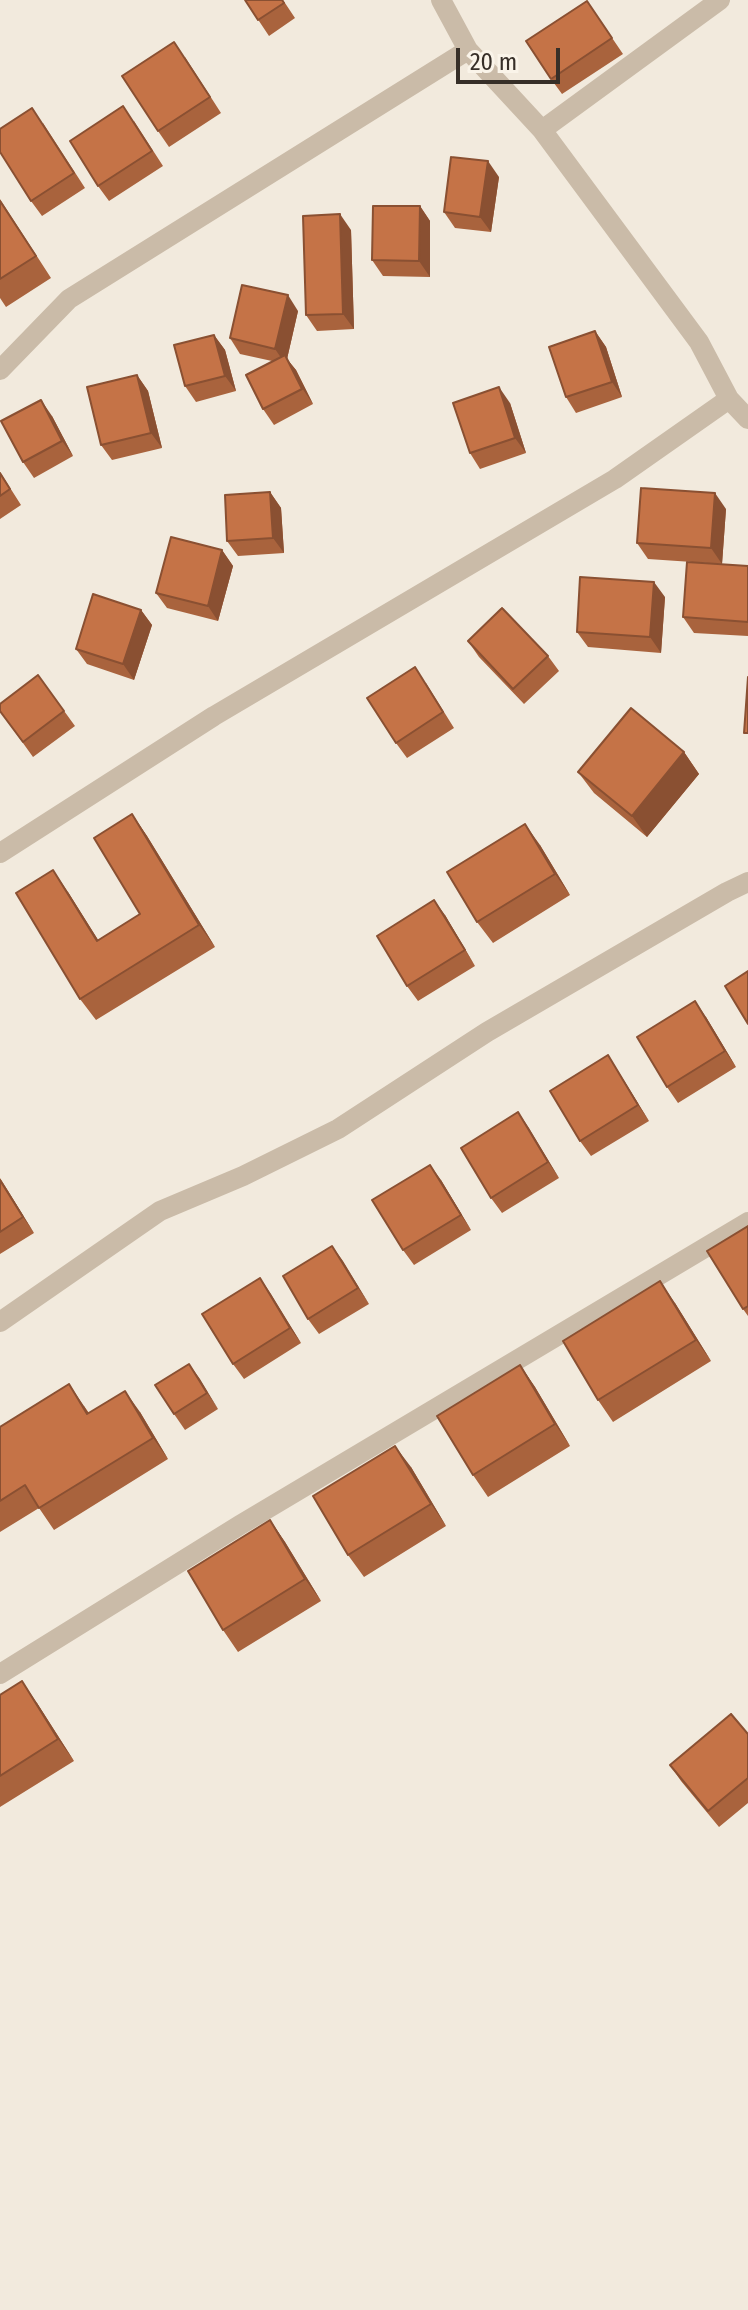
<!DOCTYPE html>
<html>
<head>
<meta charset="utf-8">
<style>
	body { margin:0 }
	#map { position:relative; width:748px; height:2310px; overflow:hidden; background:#f2eadd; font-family:"Fira Sans Condensed",sans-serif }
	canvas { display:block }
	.scale { position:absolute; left:456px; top:48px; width:104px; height:36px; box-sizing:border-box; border:4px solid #372f28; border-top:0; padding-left:10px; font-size:24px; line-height:28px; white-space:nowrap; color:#372f28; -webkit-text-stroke:6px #faf4e9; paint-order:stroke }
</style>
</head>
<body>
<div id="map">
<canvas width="748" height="2310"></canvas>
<div class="scale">20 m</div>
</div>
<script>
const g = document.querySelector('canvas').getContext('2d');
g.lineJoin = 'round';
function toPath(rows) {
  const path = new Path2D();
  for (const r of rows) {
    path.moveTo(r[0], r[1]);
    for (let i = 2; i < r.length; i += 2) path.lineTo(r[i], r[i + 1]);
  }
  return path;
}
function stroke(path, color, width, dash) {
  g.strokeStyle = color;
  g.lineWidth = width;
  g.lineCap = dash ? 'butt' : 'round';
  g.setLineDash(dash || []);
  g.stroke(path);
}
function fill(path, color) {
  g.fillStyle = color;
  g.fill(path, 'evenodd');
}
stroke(toPath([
	[441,0,468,50,542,130,699,342,729,399,748,419],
	[542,130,720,0],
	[0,370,69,299,468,50],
	[0,853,214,716,615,479,729,399],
	[0,1322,160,1211,243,1176,338,1129,487,1032,727,892,748,882],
	[0,1674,240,1525,748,1222]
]), '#cabba8', 20);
fill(toPath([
	[245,0,283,0,295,18,269,36],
	[587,1,623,54,562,94,551,79],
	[185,57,221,113,169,147,158,131],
	[134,121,163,166,109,201,98,186],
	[43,123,85,188,42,216,31,201],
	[499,177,491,232,455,228,444,212],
	[0,199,51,278,6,307,0,298],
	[420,206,430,221,430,277,383,276,372,260],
	[351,230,354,329,317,331,306,315],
	[298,311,287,359,296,370,313,404,274,425,263,409,272,361,240,354,230,338],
	[595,331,606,347,622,397,576,413,566,397],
	[214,335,225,350,236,391,196,402,185,386],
	[137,375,148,391,162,448,112,460,101,445],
	[510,403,526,453,480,469,470,453],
	[52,416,73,456,34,478,23,462],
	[0,472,21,505,0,519],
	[270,492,281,508,284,553,238,556,227,541],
	[726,509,722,564,648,559,637,543],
	[222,550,233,566,218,621,167,608,156,593],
	[748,566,748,636,694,633,683,617],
	[665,597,661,653,588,647,577,632],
	[141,610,152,625,134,680,87,664,76,649],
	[468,641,548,656,559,671,524,704,479,657],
	[38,675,75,726,33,757,0,711],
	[426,683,454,728,407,758,396,743],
	[684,752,699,774,647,837,594,793,578,772],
	[132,814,147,836,215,947,96,1020,80,999,68,892,98,940,140,914],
	[540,845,570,895,493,943,477,922],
	[445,915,475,966,418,1001,407,986],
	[706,1017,736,1067,678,1103,667,1087],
	[618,1071,649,1121,591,1156,580,1141],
	[518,1112,559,1178,502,1213,491,1198],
	[0,1178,34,1233,0,1254],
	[441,1180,471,1230,414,1265,403,1250],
	[748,1226,748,1316,743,1309],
	[332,1246,369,1304,319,1334,308,1319],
	[260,1278,301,1343,244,1379,233,1364],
	[675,1303,711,1361,613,1422,598,1400],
	[189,1364,218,1409,185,1430,174,1414],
	[520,1365,535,1387,570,1446,488,1497,473,1475],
	[84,1406,89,1413,140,1412,168,1459,54,1530,39,1508,0,1532,0,1427],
	[411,1467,446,1526,364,1577,348,1555],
	[270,1520,285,1542,321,1601,238,1652,223,1630],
	[0,1695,37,1703,74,1761,0,1807],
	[748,1734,748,1803,719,1827,681,1781,670,1765]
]), '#a9633d');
fill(toPath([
	[488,161,499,177,491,232,480,217],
	[420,206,430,221,430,277,419,261],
	[340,214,351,230,354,329,343,314],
	[288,295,298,311,287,359,296,370,313,404,275,349],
	[595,331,606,347,622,397,612,382],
	[214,335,225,350,236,391,225,376],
	[137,375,148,391,162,448,151,433],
	[499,387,510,403,526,453,515,438],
	[41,400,52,416,73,456,62,441],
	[270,492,281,508,284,553,273,538],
	[715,493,726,509,722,564,711,548],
	[222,550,233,566,218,621,208,606],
	[654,582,665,597,661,653,650,637],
	[141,610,152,625,134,680,123,664],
	[684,752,699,774,647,837,632,816],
	[132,814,147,836,215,947,199,925],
	[525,824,540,845,570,895,555,874],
	[53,870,68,892,112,962,97,941],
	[434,900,445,915,475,966,465,950],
	[695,1001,706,1017,736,1067,725,1051],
	[608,1055,618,1071,649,1121,638,1105],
	[518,1112,529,1128,559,1178,548,1162],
	[430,1165,441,1180,471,1230,461,1215],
	[0,1178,34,1233,23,1217],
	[332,1246,343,1261,369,1304,358,1288],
	[260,1278,271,1294,301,1343,290,1328],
	[660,1281,675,1303,711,1361,696,1340],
	[189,1364,200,1379,218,1409,207,1393],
	[520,1365,535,1387,570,1446,555,1424],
	[69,1384,84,1406,102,1436,87,1414],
	[125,1391,140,1412,168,1459,153,1438],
	[395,1446,411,1467,446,1526,431,1504],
	[270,1520,285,1542,321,1601,305,1579],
	[22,1681,37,1703,74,1761,58,1739]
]), '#8a5032');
const building = toPath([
	[245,0,282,0,284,3,258,20,245,0],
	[587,1,612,38,551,79,526,41,587,1],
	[174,42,210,97,158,131,122,76,174,42],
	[123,106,152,151,98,186,70,141,123,106],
	[32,108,74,173,31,201,0,152,0,129,32,108],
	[451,157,488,161,480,217,444,212,451,157],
	[0,201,36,256,0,279,0,201],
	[373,206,420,206,419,261,372,260,373,206],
	[340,214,343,314,306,315,303,216,340,214],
	[242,285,288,295,275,349,230,338,242,285],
	[595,331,612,382,566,397,549,347,595,331],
	[214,335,225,376,185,386,174,345,214,335],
	[285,355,302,389,263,409,246,375,285,355],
	[137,375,151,433,101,445,87,387,137,375],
	[499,387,515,438,470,453,453,403,499,387],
	[41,400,62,441,23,462,1,421,41,400],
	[0,473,10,489,0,496,0,473],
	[641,488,715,493,711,548,637,543,641,488],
	[270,492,273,538,227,541,225,495,270,492],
	[171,537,222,550,208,606,156,593,171,537],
	[687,562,748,566,748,622,683,617,687,562],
	[580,577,654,582,650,637,577,632,580,577],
	[93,594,141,610,123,664,76,649,93,594],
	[502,608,548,656,513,689,468,641,502,608],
	[415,667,443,712,396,743,367,698,415,667],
	[38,675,64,711,23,742,0,711,0,704,38,675],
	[748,677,748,733,744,733,748,677],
	[631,708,684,752,632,816,578,772,631,708],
	[132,814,199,925,80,999,16,893,53,870,97,941,140,914,94,838,132,814],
	[525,824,555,874,477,922,447,872,525,824],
	[434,900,465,950,407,986,377,936,434,900],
	[748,971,748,1024,725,986,748,971],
	[695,1001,725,1051,667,1087,637,1037,695,1001],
	[608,1055,638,1105,580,1141,550,1091,608,1055],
	[518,1112,548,1162,491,1198,461,1148,518,1112],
	[430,1165,461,1215,403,1250,372,1200,430,1165],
	[0,1180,23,1217,0,1232,0,1180],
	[748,1226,748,1306,743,1309,707,1251,748,1226],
	[332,1246,358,1288,308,1319,283,1276,332,1246],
	[260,1278,290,1328,233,1364,202,1314,260,1278],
	[660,1281,696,1340,598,1400,563,1341,660,1281],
	[189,1364,207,1393,174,1414,155,1385,189,1364],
	[520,1365,555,1424,473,1475,437,1416,520,1365],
	[69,1384,87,1414,125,1391,153,1438,39,1508,25,1485,0,1501,0,1427,69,1384],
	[395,1446,431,1504,348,1555,313,1496,395,1446],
	[270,1520,305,1579,223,1630,188,1571,270,1520],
	[22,1681,58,1739,0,1776,0,1695,22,1681],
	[731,1714,748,1734,748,1778,708,1811,670,1765,731,1714]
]);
fill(building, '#c57347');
stroke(building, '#8a5032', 2);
</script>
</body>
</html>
